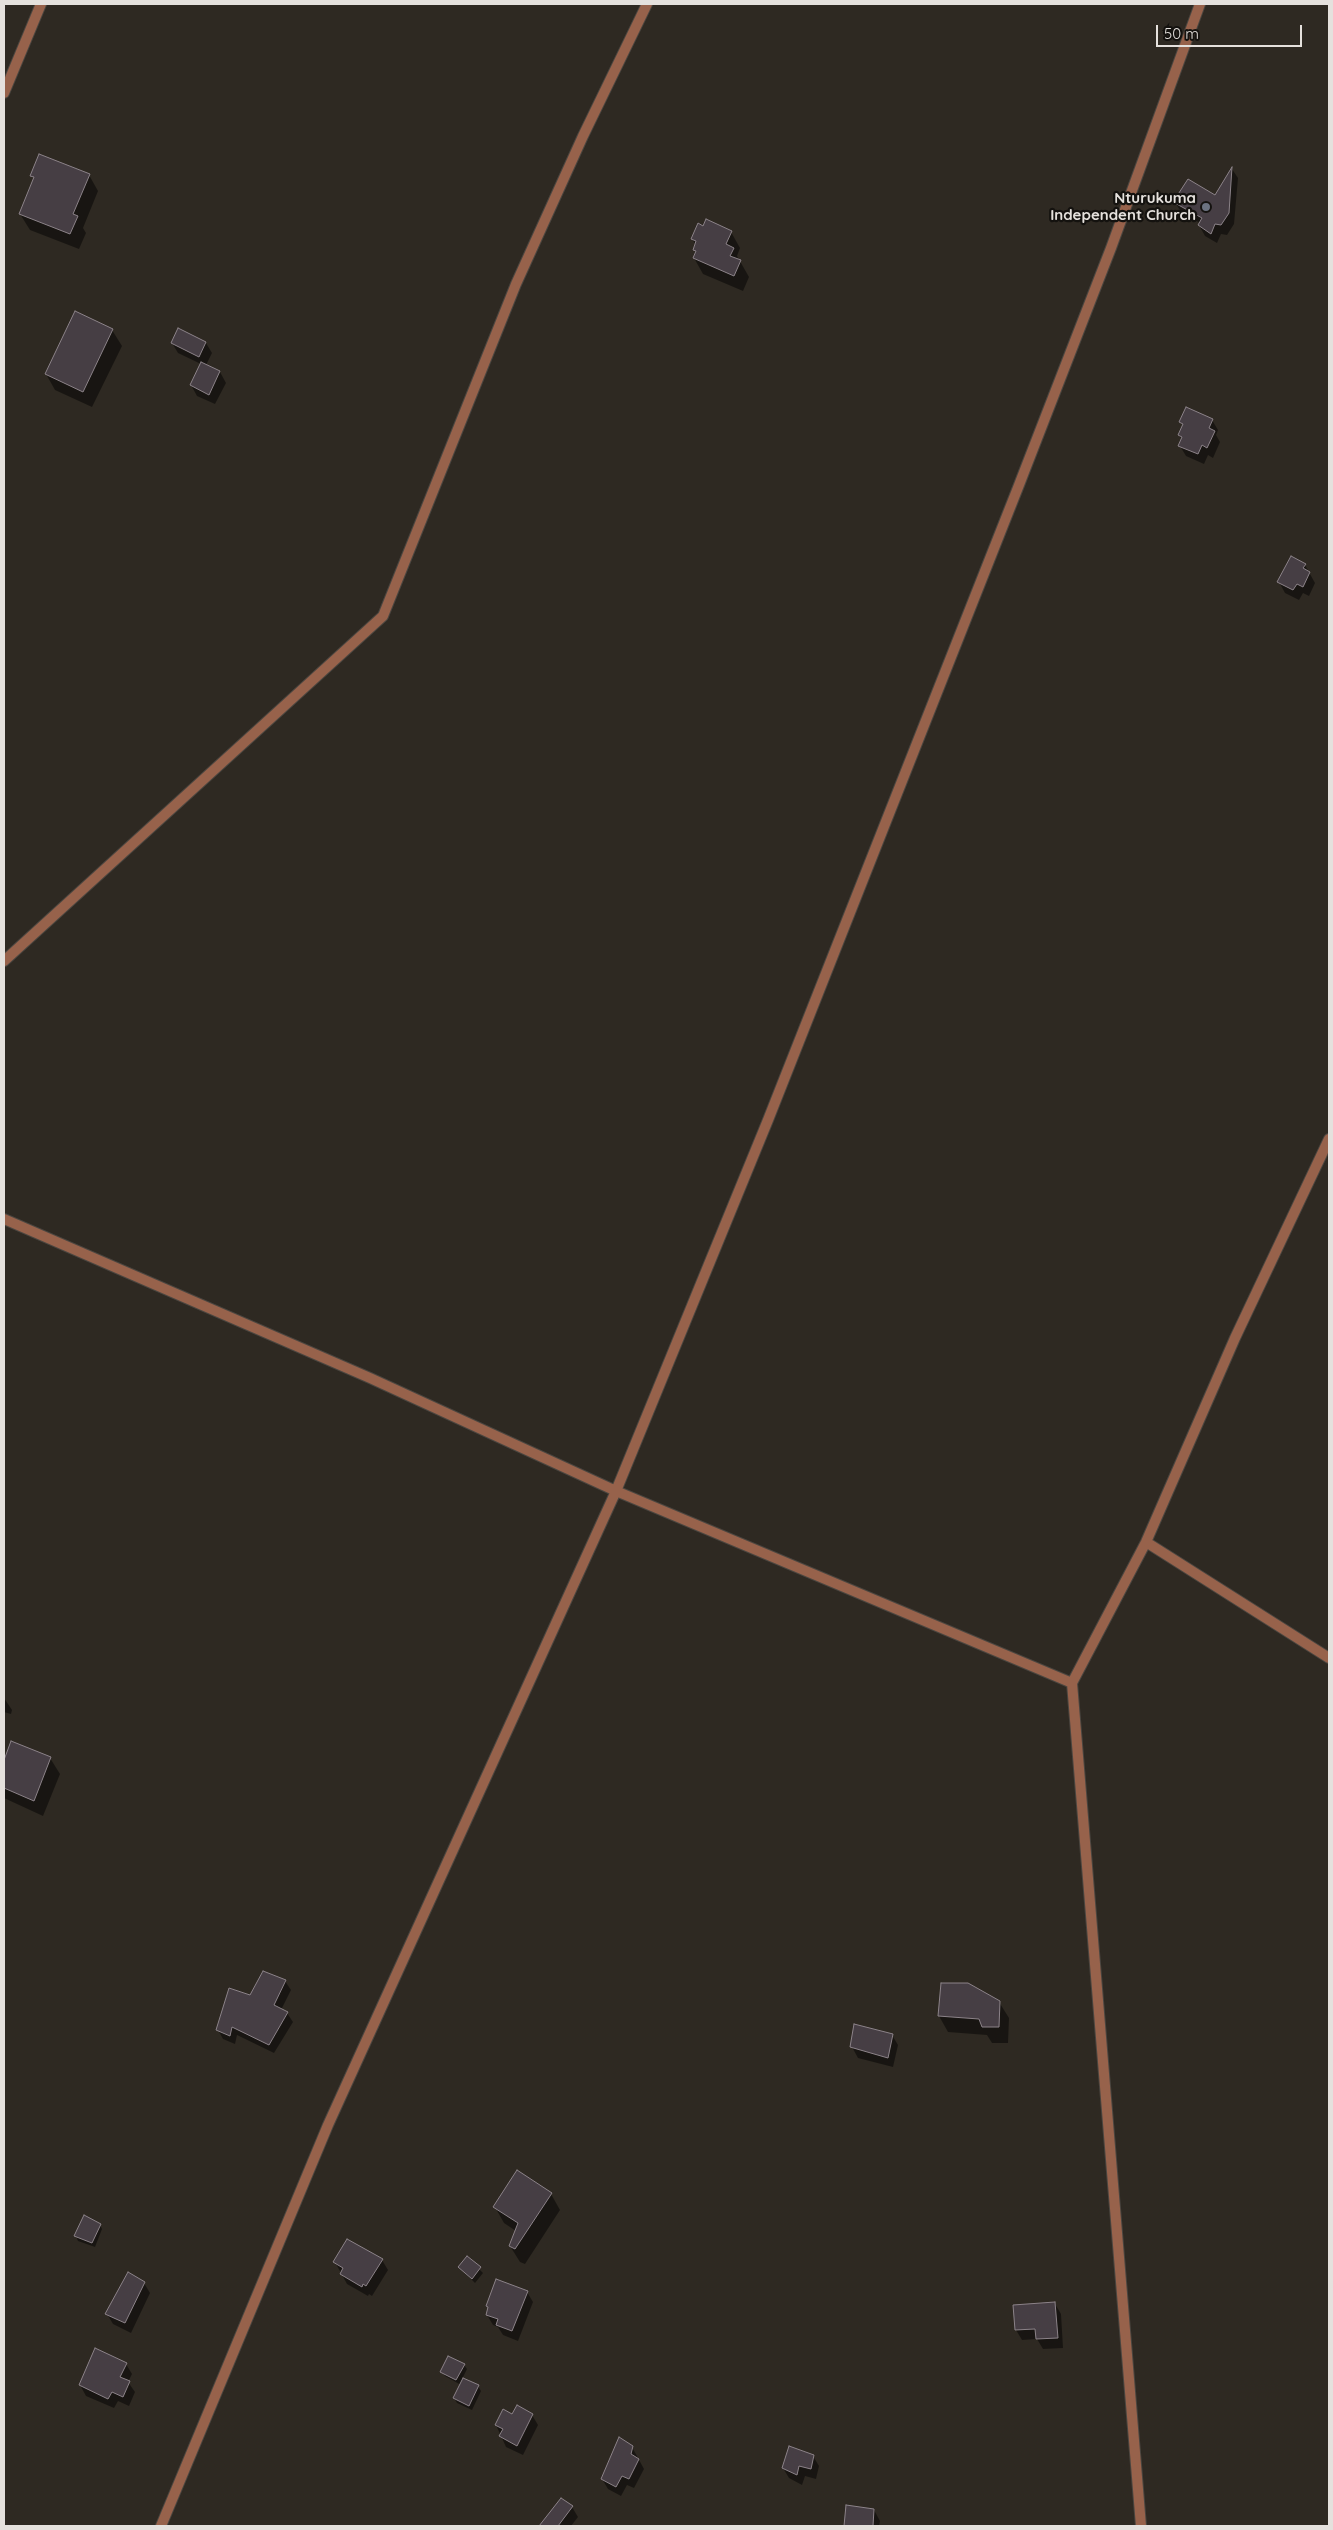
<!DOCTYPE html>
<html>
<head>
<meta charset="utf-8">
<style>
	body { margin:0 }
	#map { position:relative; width:1333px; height:2530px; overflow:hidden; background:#2e2922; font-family:Quicksand,sans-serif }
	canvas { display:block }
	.frame { position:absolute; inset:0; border:5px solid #e5e1dd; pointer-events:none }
	.scale { position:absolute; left:1156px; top:25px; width:146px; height:22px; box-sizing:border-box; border:2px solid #e5e1dd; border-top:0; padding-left:6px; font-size:15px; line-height:18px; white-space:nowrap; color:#e5e1dd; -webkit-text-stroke:4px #14120f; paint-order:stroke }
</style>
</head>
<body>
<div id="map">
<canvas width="1333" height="2530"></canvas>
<div class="frame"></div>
<div class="scale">50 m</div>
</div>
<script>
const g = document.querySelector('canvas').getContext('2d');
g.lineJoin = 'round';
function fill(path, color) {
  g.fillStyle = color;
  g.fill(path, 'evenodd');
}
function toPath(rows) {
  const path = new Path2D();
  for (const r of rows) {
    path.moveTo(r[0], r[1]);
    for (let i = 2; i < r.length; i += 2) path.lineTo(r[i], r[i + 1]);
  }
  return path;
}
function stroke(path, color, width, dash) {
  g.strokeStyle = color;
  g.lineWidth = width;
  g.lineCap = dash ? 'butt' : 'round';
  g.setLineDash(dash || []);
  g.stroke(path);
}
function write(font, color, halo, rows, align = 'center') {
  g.font = font + ' Quicksand,sans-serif';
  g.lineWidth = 4.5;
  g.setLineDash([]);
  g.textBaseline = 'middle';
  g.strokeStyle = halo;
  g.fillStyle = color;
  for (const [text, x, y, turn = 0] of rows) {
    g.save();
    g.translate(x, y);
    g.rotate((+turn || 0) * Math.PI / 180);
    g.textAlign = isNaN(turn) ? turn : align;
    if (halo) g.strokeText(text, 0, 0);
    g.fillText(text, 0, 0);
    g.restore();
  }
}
fill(toPath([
	[1232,169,1238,178,1234,224,1227,235,1221,234,1217,243,1205,236,1199,225,1200,223,1181,212,1175,202,1216,197],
	[89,175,98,191,83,228,86,233,79,249,30,230,20,214,34,179,32,176],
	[704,227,731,232,740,248,737,256,749,277,743,291,703,274,694,258,696,245,692,239],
	[112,330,122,346,92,407,55,390,46,374],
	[172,343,206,343,212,353,206,365,220,372,226,383,215,404,197,396,191,385,201,364,178,353],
	[1212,420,1218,430,1216,435,1220,442,1213,458,1208,455,1204,464,1186,456,1180,446,1182,440,1179,435,1183,426,1181,422],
	[1305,565,1315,583,1309,596,1303,593,1299,600,1285,593,1279,582],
	[4,1698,12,1710,11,1714,4,1712],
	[12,1743,50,1758,60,1774,43,1816,4,1798,4,1763],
	[285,1981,291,1990,281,2010,287,2013,293,2022,274,2053,237,2035,235,2044,223,2039,218,2030,251,1997],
	[942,1984,999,2002,1009,2018,1008,2043,992,2043,987,2035,948,2032,939,2016],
	[892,2035,898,2045,893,2067,858,2058,852,2047],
	[551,2194,560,2210,525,2264,520,2262,510,2246,516,2231,504,2223,495,2207],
	[100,2225,102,2229,95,2247,78,2241,76,2236],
	[467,2257,483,2273,475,2283,459,2267],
	[382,2260,388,2270,372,2296,369,2294,368,2296,347,2284,335,2262],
	[144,2283,150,2293,131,2333,113,2324,107,2314],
	[527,2292,533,2302,518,2341,503,2335,498,2327,493,2325,487,2315,489,2309,487,2306],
	[1055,2304,1061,2314,1063,2348,1043,2349,1037,2339,1022,2340,1016,2330,1015,2306],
	[126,2364,132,2374,128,2382,135,2392,129,2406,118,2401,114,2408,86,2396,80,2385],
	[464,2365,467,2369,462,2379,478,2386,481,2391,472,2410,457,2403,454,2398,461,2385,445,2376,442,2372],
	[513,2415,532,2415,538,2425,523,2455,506,2447,496,2425],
	[632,2447,644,2469,634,2488,627,2485,621,2496,608,2489,602,2479],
	[813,2456,819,2466,816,2479,805,2476,802,2485,789,2478,783,2468],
	[847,2506,874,2510,880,2521,879,2526,845,2526],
	[572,2507,578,2517,571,2526,547,2526,544,2522]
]), '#0007');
const building = toPath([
	[39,154,90,174,73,214,78,216,70,234,19,214,34,177,30,176,39,154],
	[1232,167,1229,213,1221,225,1215,224,1211,234,1198,225,1202,218,1173,202,1188,179,1215,195,1232,167],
	[706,219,732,231,726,244,734,248,730,256,741,260,734,276,693,258,696,251,693,250,696,241,691,239,698,223,703,226,706,219],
	[75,311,113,329,83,392,45,374,75,311],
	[178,328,206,342,199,357,171,343,178,328],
	[201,362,220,371,209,395,190,385,201,362],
	[1186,407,1213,419,1209,428,1215,431,1207,448,1202,445,1198,454,1178,446,1182,437,1178,435,1183,424,1179,422,1186,407],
	[1291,556,1306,564,1303,568,1310,572,1303,587,1297,584,1293,590,1277,582,1291,556],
	[11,1741,51,1757,34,1801,4,1788,4,1760,11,1741],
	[263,1971,286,1980,274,2005,288,2012,269,2045,232,2027,230,2036,216,2030,229,1988,250,1995,263,1971],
	[941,1983,968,1983,1000,2001,999,2027,982,2027,979,2019,938,2016,941,1983],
	[854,2024,893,2034,888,2058,850,2047,854,2024],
	[517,2170,552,2193,515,2249,509,2246,518,2223,493,2207,517,2170],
	[84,2215,101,2224,92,2243,74,2236,84,2215],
	[347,2239,383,2259,366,2286,363,2284,362,2287,340,2274,343,2268,333,2262,347,2239],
	[467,2256,481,2267,472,2279,458,2267,467,2256],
	[128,2272,145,2282,125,2323,105,2314,128,2272],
	[496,2279,528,2291,512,2331,496,2325,498,2319,486,2315,488,2307,486,2306,496,2279],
	[1055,2302,1058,2338,1036,2339,1035,2329,1015,2330,1013,2305,1055,2302],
	[95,2348,127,2363,120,2377,130,2381,123,2397,112,2392,108,2399,79,2385,95,2348],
	[448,2356,465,2364,456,2380,440,2372,448,2356],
	[463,2378,479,2385,469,2406,453,2398,463,2378],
	[517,2405,533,2414,517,2446,499,2436,503,2429,495,2425,503,2409,512,2414,517,2405],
	[619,2437,633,2446,631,2454,639,2459,629,2479,622,2476,616,2487,601,2479,619,2437],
	[789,2446,814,2455,811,2469,799,2466,797,2475,782,2468,789,2446],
	[561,2498,573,2506,558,2526,539,2526,561,2498],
	[846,2505,874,2509,873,2526,844,2526,846,2505]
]);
fill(building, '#463e44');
stroke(building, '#8c8389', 1);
const minor = toPath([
	[4,93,41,4],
	[4,961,383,616,516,284,583,136,647,4],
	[4,1219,370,1378,616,1491,1072,1683],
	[1146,1542,1329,1658],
	[161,2526,328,2125,616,1491,768,1120,1019,485,1111,248,1200,4],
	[1141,2526,1072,1683,1146,1542,1235,1338,1329,1139]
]);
stroke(minor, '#4b4640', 12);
stroke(minor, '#97624b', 10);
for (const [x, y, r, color] of [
	[1206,207,5,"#6b7280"]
]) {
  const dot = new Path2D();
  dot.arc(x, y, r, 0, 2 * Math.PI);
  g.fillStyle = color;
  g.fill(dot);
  stroke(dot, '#14120f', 2);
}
write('bold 15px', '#e5e1dd', '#14120f', [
	["Nturukuma",1196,198],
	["Independent Church",1196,215]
], 'right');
</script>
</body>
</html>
